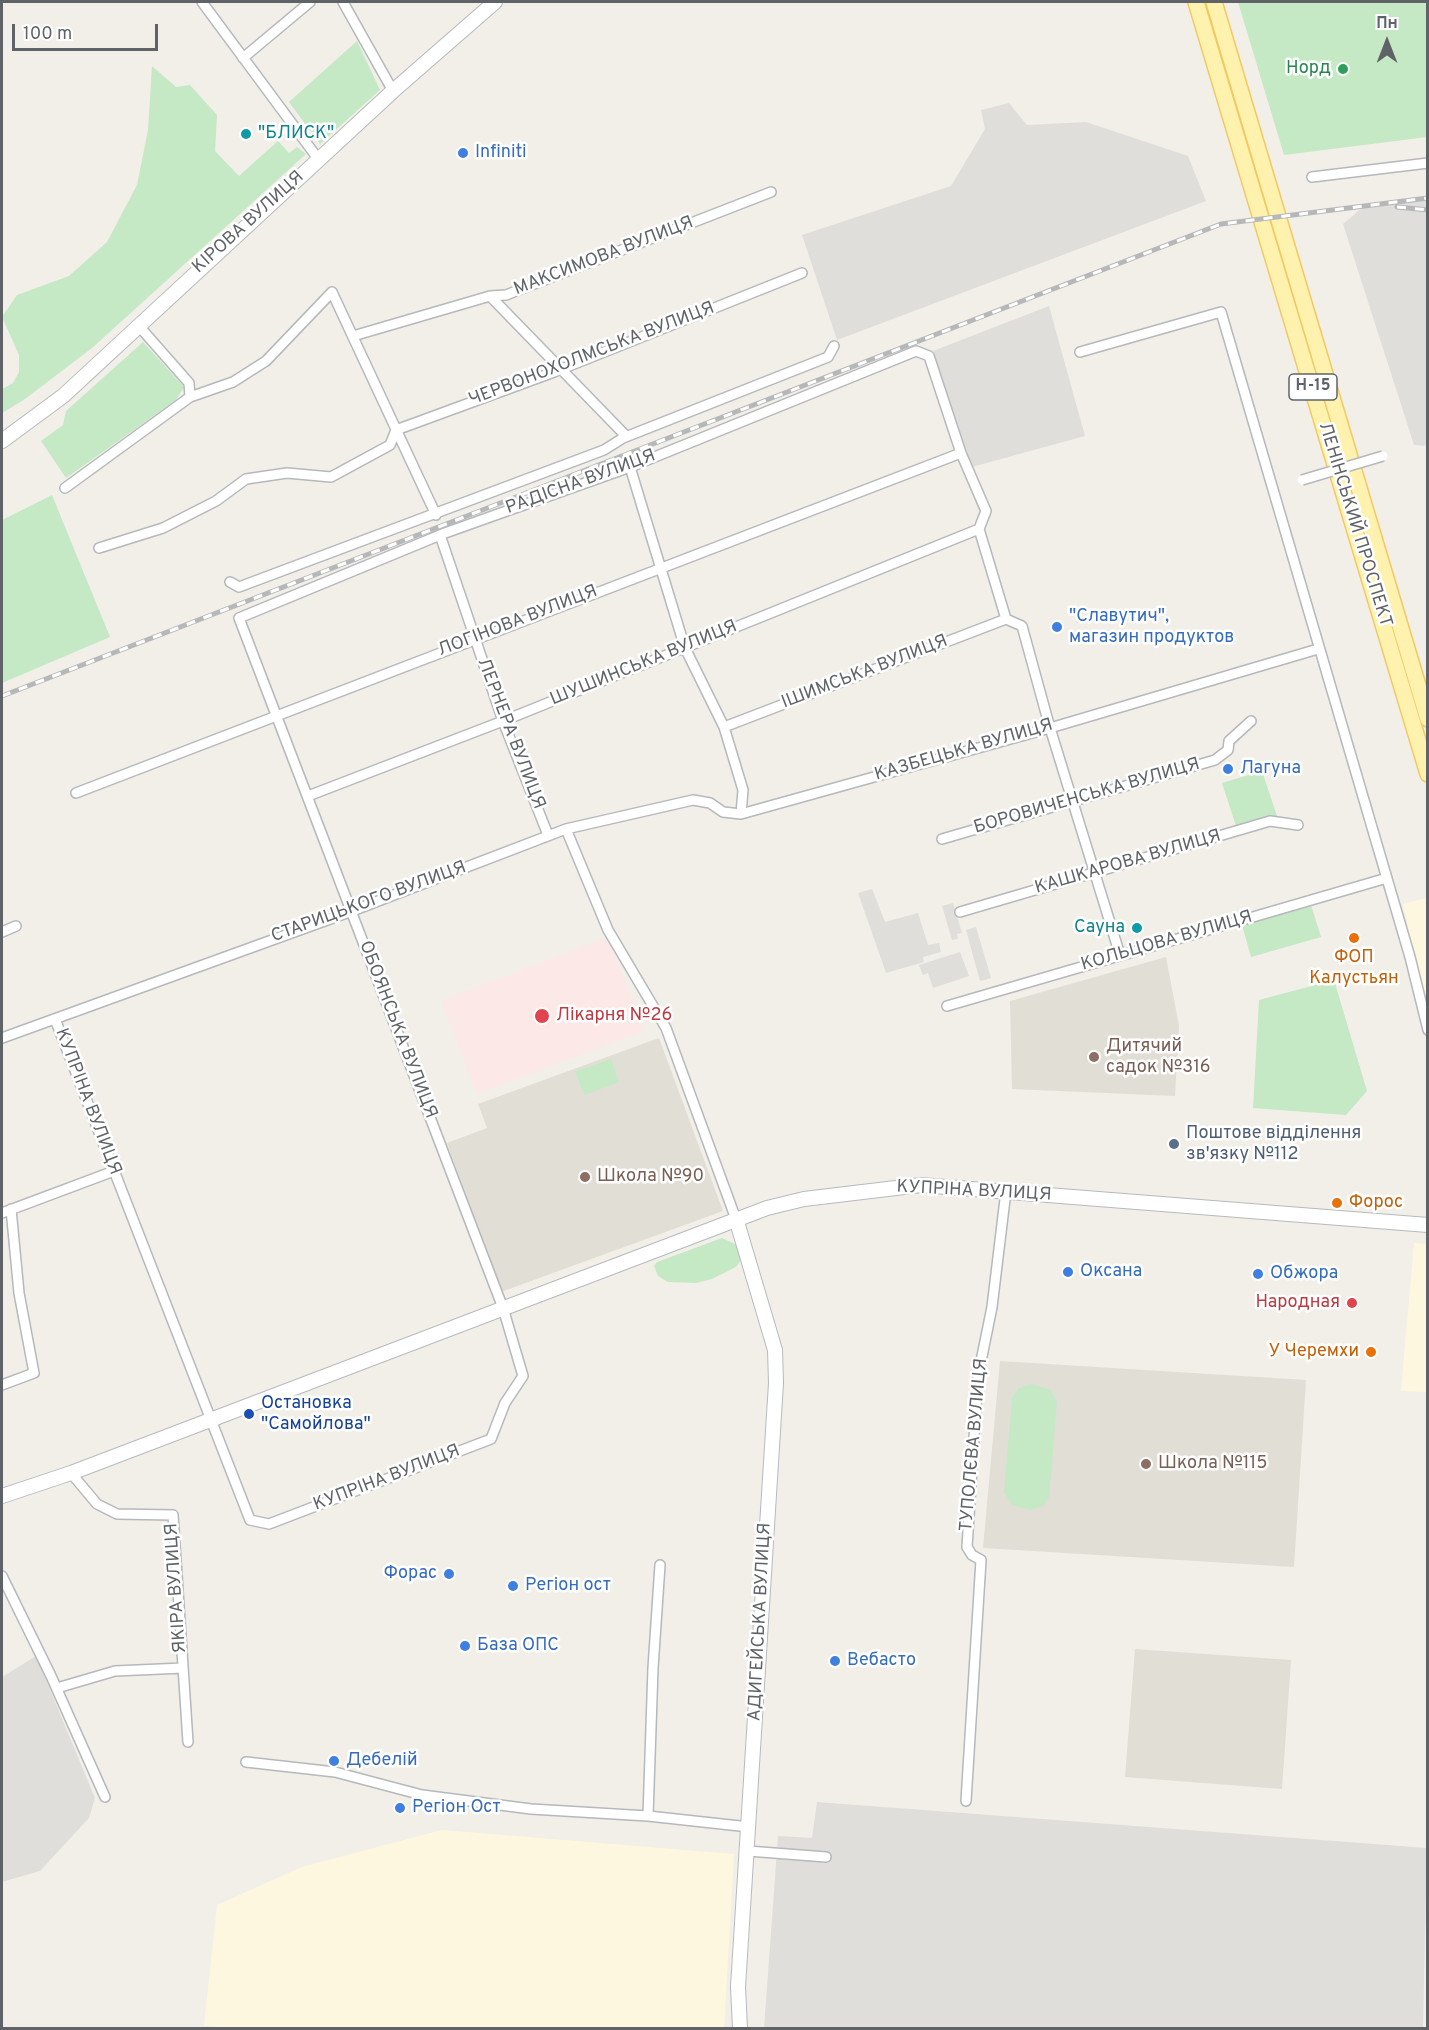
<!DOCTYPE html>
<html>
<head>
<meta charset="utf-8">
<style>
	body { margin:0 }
	#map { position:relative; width:1429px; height:2030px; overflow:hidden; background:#f1efe8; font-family:Overpass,sans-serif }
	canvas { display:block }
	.frame { position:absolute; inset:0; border:3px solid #5f6368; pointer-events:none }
	.north { position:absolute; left:1357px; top:12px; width:60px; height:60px; -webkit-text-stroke:4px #fff; paint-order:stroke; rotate:0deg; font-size:16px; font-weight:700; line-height:24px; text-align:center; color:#5f6368 }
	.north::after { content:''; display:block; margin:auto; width:21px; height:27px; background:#5f6368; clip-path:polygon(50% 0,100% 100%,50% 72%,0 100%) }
	.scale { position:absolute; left:12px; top:24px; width:146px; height:27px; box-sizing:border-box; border:3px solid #5f6368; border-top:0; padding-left:8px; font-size:18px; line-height:21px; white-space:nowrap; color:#5f6368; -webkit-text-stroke:4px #fff; paint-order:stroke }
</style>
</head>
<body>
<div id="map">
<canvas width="1429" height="2030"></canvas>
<div class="frame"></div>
<div class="north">Пн</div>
<div class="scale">100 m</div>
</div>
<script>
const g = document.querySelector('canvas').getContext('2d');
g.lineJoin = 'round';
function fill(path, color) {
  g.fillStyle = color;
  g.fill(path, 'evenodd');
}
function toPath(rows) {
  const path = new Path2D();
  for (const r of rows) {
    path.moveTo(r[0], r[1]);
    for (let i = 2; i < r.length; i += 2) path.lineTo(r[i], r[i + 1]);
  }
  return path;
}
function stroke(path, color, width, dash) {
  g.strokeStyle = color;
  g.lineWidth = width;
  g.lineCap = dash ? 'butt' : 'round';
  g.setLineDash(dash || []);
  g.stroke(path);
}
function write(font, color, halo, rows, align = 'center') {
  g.font = font + ' Overpass,sans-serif';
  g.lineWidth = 5;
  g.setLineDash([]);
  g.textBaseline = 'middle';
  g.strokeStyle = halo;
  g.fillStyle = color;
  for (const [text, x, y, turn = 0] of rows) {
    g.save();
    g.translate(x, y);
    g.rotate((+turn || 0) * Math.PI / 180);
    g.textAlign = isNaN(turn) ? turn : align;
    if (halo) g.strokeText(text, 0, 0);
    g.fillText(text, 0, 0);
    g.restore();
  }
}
fill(toPath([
	[1427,898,1427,1009,1403,904],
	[1414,1243,1427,1244,1427,1392,1401,1391],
	[442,1830,734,1854,724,2028,242,2028,204,2026,217,1905,302,1867]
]), '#fef7e0');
fill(toPath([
	[1009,103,1027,125,1086,122,1188,156,1206,201,837,340,802,235,951,186,985,129,981,110],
	[1427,199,1428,199,1427,446,1414,445,1343,224,1362,208],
	[1049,306,1085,436,972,467,933,351],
	[872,889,885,922,918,913,928,945,939,943,941,952,923,957,924,962,886,973,858,893],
	[953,903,962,933,957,934,958,939,952,940,942,906],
	[976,927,991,978,980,981,966,930],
	[960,952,969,976,933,988,928,973,923,975,919,965],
	[36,1656,95,1798,89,1818,40,1871,2,1882,2,1677],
	[817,1802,1427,1848,1423,2028,764,2028,778,1836,812,1838]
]), '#e0deda');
fill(toPath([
	[1166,957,1179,1026,1175,1096,1012,1089,1010,1001],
	[659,1038,723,1211,501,1292,447,1143,487,1128,478,1104],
	[1000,1361,1306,1380,1294,1567,983,1548],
	[1135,1649,1291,1660,1282,1789,1125,1777]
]), '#e1ded6');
fill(toPath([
	[608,937,644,1031,477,1094,441,1001]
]), '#fce8e6');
fill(toPath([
	[1238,2,1427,2,1427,137,1284,155],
	[357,41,380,90,320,144,289,102],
	[152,66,176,87,190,85,217,115,215,151,239,176,278,141,289,153,297,147,306,154,92,348,25,399,2,413,2,389,13,383,19,372,19,355,2,317,17,295,69,276,107,242,137,185,148,130],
	[143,342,184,387,176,400,66,478,41,441,63,425,66,411],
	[52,495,110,637,2,683,2,520],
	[1262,771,1277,816,1237,829,1222,783],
	[1311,905,1321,937,1251,957,1242,925],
	[1334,980,1367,1091,1346,1115,1253,1108,1259,1000],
	[611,1059,619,1082,584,1095,575,1071],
	[722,1238,739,1246,743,1257,736,1267,712,1279,696,1283,668,1282,658,1276,654,1266,657,1262],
	[1032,1384,1051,1390,1057,1402,1049,1497,1043,1506,1030,1510,1012,1505,1004,1492,1012,1398,1019,1388]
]), '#c5e8c5');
const street = toPath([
	[202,2,319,160],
	[343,2,393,91],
	[243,58,310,2],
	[1312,177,1428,163],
	[490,296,626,436],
	[138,325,189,383,190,397],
	[353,336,490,296,506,295,771,192],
	[1080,352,1221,312,1410,957,1428,1030],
	[630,467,685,648,724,727,743,790,741,814],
	[65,488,190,397,233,382,266,361,332,292,436,515],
	[445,533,440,535,503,721,548,835],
	[99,548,163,528,216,501,246,479,287,473,331,477,390,445,396,430,554,372,802,273],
	[230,582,239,587,604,450,623,438,828,357,834,346],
	[724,727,1006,619],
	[76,793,961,453],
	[308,796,503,721,979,529],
	[566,829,608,930,666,1028,737,1222],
	[942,839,1215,760,1228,750,1229,741,1251,721],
	[960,912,1270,821,1298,825],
	[2,932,16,926],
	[947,1006,1387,878],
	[55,1019,250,1520,269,1524,491,1439,505,1403,523,1376,503,1308,239,618,445,533,630,467,916,351,929,356,961,453,986,511,979,529,1006,619,1022,626,1050,728,1120,955],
	[2,1038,352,911,566,829,693,800,710,803,723,812,741,814,1050,728,1318,649],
	[2,1213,114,1171],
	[2,1385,34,1373,19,1293,11,1209],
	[71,1473,97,1504,117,1514,173,1515,188,1742],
	[2,1576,51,1676,105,1797],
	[57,1688,115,1671,183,1668],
	[246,1762,335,1772,422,1795,531,1809,648,1816,749,1827],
	[966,1801,981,1560,972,1555,967,1547,978,1376,992,1307,1006,1191],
	[648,1816,653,1668,660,1565],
	[748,1851,826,1857]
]);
const secondary = toPath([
	[2,441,63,396,393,91,495,2],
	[737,1222,775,1350,776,1383,738,1987,740,2028],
	[2,1496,71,1473,767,1208,804,1199,921,1185,1428,1225]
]);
const primary = toPath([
	[1196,2,1428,774],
	[1214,2,1428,719]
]);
stroke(street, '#b5b8bc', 12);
stroke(secondary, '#b6babf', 16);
stroke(primary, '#f2c960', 18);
stroke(street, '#fff', 9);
stroke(secondary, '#fff', 14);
stroke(primary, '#fff2af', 15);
const rail = toPath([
	[1397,207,1428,210],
	[2,696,1221,224,1428,198]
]);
stroke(rail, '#b6b7b8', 5);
stroke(rail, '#fff', 3, [9]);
const streetBridge = toPath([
	[1302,480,1383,456]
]);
stroke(streetBridge, '#b5b8bc', 12, []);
stroke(streetBridge, '#fff', 9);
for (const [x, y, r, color] of [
	[1343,69,6,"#2e9e5b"],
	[246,134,6,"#0f9aa8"],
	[463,153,6,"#3f7fe0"],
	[1057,627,6,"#3f7fe0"],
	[1228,769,6,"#3f7fe0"],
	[1137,928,6,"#0f9aa8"],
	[1354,938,6,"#e8710a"],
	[542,1016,8,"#e0444e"],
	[1094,1057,6,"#8d6e63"],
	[1174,1144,6,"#5c6f8a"],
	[585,1177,6,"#8d6e63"],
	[1337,1203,6,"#e8710a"],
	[1068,1272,6,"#3f7fe0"],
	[1258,1274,6,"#3f7fe0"],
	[1352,1303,6,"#e0444e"],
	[1371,1352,6,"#e8710a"],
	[249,1414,6,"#1a4fb4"],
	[1146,1464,6,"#8d6e63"],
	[449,1574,6,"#3f7fe0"],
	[513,1586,6,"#3f7fe0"],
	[465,1646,6,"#3f7fe0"],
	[835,1661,6,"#3f7fe0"],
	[334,1761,6,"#3f7fe0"],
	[400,1808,6,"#3f7fe0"]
]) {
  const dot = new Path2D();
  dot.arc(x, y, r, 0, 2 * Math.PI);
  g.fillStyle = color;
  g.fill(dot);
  stroke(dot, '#fff', 2);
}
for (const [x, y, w] of [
	[1313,387,48]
]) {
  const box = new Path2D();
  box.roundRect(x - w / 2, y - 13, w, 26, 4.5);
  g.fillStyle = '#fff';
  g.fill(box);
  stroke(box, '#5f6368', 1.5);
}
write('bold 16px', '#5f6368', null, [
	["Н-15",1313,387]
]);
write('18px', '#27864d', '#fff', [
	["Норд",1331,69]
], 'right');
write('18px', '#0d838f', '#fff', [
	["\"БЛИСК\"",258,134],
	["Сауна",1125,928,"right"]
], 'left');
write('18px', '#366cbe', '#fff', [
	["Infiniti",475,153],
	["\"Славутич\",",1069,617],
	["магазин продуктов",1069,638],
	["Лагуна",1240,769],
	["Оксана",1080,1272],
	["Обжора",1270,1274],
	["Форас",437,1574,"right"],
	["Регіон ост",525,1586],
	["База ОПС",477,1646],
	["Вебасто",847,1661],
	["Дебелій",346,1761],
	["Регіон Ост",412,1808]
], 'left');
write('18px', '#5f6368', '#fff', [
	["КІРОВА ВУЛИЦЯ",249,223,-42],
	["МАКСИМОВА ВУЛИЦЯ",604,257,-21],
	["ЧЕРВОНОХОЛМСЬКА ВУЛИЦЯ",592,355,-21],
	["РАДІСНА ВУЛИЦЯ",581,483,-20],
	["ЛЕНІНСЬКИЙ ПРОСПЕКТ",1354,525,73],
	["ЛОГІНОВА ВУЛИЦЯ",518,622,-21],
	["ШУШИНСЬКА ВУЛИЦЯ",644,664,-22],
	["ІШИМСЬКА ВУЛИЦЯ",865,673,-21],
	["ЛЕРНЕРА ВУЛИЦЯ",510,734,69],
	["КАЗБЕЦЬКА ВУЛИЦЯ",964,751,-16],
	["БОРОВИЧЕНСЬКА ВУЛИЦЯ",1087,797,-16],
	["КАШКАРОВА ВУЛИЦЯ",1128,863,-16],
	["СТАРИЦЬКОГО ВУЛИЦЯ",369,903,-20],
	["КОЛЬЦОВА ВУЛИЦЯ",1167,942,-16],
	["ОБОЯНСЬКА ВУЛИЦЯ",397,1030,69],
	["КУПРІНА ВУЛИЦЯ",87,1102,69],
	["КУПРІНА ВУЛИЦЯ",974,1192,3],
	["ТУПОЛЄВА ВУЛИЦЯ",975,1445,-85],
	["КУПРІНА ВУЛИЦЯ",387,1479,-21],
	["ЯКІРА ВУЛИЦЯ",177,1588,-94],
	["АДИГЕЙСЬКА ВУЛИЦЯ",761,1622,-87]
]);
write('18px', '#c56008', '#fff', [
	["ФОП",1354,958],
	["Калустьян",1354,979],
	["Форос",1349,1203,"left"],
	["У Черемхи",1359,1352,"right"]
]);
write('18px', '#be3a42', '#fff', [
	["Лікарня №26",556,1016],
	["Народная",1340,1303,"right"]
], 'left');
write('18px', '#785e54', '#fff', [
	["Дитячий",1106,1047],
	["садок №316",1106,1068],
	["Школа №90",597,1177],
	["Школа №115",1158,1464]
], 'left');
write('18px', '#4e5e75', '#fff', [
	["Поштове відділення",1186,1134],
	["зв'язку №112",1186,1155]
], 'left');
write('18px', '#164399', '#fff', [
	["Остановка",261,1404],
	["\"Самойлова\"",261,1425]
], 'left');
</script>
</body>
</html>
